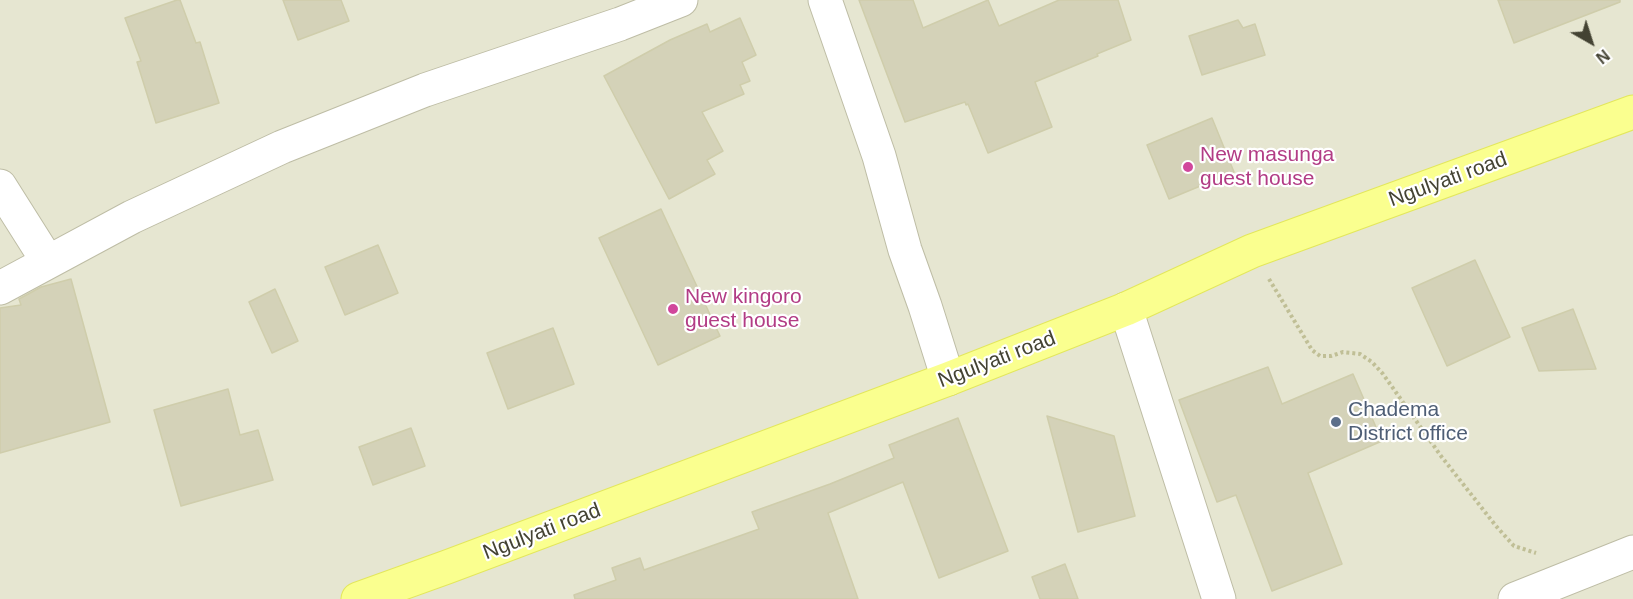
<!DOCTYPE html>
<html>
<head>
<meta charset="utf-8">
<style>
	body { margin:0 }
	#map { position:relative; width:1633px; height:599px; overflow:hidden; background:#f2f2e3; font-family:Arial,sans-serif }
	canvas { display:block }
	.north { position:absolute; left:1561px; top:12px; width:60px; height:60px; -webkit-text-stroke:4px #fff; paint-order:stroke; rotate:141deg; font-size:16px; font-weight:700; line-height:24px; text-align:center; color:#444333 }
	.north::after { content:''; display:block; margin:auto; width:21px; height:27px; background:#444333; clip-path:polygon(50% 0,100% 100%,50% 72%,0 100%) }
</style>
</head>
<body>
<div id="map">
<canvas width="1633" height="599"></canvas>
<div class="north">N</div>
</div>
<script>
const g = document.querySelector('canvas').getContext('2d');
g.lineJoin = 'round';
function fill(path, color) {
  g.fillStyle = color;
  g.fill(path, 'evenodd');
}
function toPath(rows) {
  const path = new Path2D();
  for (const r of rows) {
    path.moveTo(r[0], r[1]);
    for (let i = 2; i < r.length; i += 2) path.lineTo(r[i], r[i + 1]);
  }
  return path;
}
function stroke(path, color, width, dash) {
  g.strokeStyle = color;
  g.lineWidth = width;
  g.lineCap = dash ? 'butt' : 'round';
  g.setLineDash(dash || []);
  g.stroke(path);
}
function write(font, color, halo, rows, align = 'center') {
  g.font = font + ' Arial,sans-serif';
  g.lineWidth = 4.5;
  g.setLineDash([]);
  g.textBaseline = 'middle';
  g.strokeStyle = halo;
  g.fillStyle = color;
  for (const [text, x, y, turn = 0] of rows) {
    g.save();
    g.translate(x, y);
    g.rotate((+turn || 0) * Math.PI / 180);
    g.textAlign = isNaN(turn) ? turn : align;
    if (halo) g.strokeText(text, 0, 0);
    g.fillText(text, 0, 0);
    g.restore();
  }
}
fill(toPath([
	[0,0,1633,0,1633,599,0,599]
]), '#e6e6d1');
const building = toPath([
	[177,0,180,0,196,43,200,42,219,103,156,123,137,62,141,61,125,18,177,0],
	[283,0,341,0,349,21,298,40,283,0],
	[859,0,913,0,923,28,988,0,999,26,1059,0,1118,0,1131,40,1097,54,1098,56,1035,82,1052,127,988,153,968,104,966,105,965,102,905,122,859,0],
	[1498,0,1620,0,1620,2,1514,43,1498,0],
	[740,18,756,55,742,62,750,81,740,85,744,94,702,112,723,151,707,160,715,174,669,199,604,76,670,40,707,24,710,32,740,18],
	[1238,20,1243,28,1255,24,1265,55,1202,75,1189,36,1238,20],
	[1212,118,1234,172,1169,199,1147,145,1212,118],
	[661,209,720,336,658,365,599,238,661,209],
	[378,245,398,293,345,315,325,267,378,245],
	[1475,260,1510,337,1447,366,1412,288,1475,260],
	[71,279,110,422,0,453,0,308,21,305,19,299,41,287,71,279],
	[275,289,298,341,272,353,249,302,275,289],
	[1573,309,1596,369,1539,371,1522,328,1573,309],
	[553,328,574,384,508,409,487,353,553,328],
	[1268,367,1282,404,1353,374,1382,441,1308,473,1342,564,1272,591,1236,495,1217,502,1179,400,1268,367],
	[228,389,240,435,258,430,273,480,181,506,154,410,228,389],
	[1047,416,1114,436,1135,516,1078,532,1047,416],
	[958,418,1008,551,939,578,903,482,828,513,858,599,575,599,574,595,616,580,612,568,640,558,644,570,759,529,752,512,830,484,894,458,889,445,958,418],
	[411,428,425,466,373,485,359,447,411,428],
	[1065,564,1078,599,1040,599,1032,577,1065,564]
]);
fill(building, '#d4d2b8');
stroke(building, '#cfcdab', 1.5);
const minor = toPath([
	[825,0,879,156,905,250,925,306,948,379],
	[0,186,48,262],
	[0,288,132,217,282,147,425,90,620,24,681,0],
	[1126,309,1219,599],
	[1515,599,1633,552]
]);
const major = toPath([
	[358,599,447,567,948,379,1126,309,1252,251,1633,112]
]);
stroke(minor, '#bebda5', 35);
stroke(major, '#e3e75c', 35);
stroke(toPath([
	[1269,279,1312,350,1320,356,1331,356,1343,352,1360,354,1372,362,1383,374,1441,456,1496,526,1514,546,1536,553]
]), '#c0bf96', 4, [3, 3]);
stroke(minor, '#fff', 33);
stroke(major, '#faff8f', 33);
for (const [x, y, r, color] of [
	[1188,167,6,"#d1479c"],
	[673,309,6,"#d1479c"],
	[1336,422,6,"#5c6f8a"]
]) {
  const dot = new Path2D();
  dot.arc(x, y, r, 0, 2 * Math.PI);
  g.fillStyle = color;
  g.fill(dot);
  stroke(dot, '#fff', 2);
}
write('21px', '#b23c85', '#fff', [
	["New masunga",1200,155],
	["guest house",1200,179],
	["New kingoro",685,297],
	["guest house",685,321]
], 'left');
write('21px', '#444333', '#fff', [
	["Ngulyati road",1448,180,-20],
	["Ngulyati road",997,360,-21],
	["Ngulyati road",542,532,-21]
]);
write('21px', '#4e5e75', '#fff', [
	["Chadema",1348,410],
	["District office",1348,434]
], 'left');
</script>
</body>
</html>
